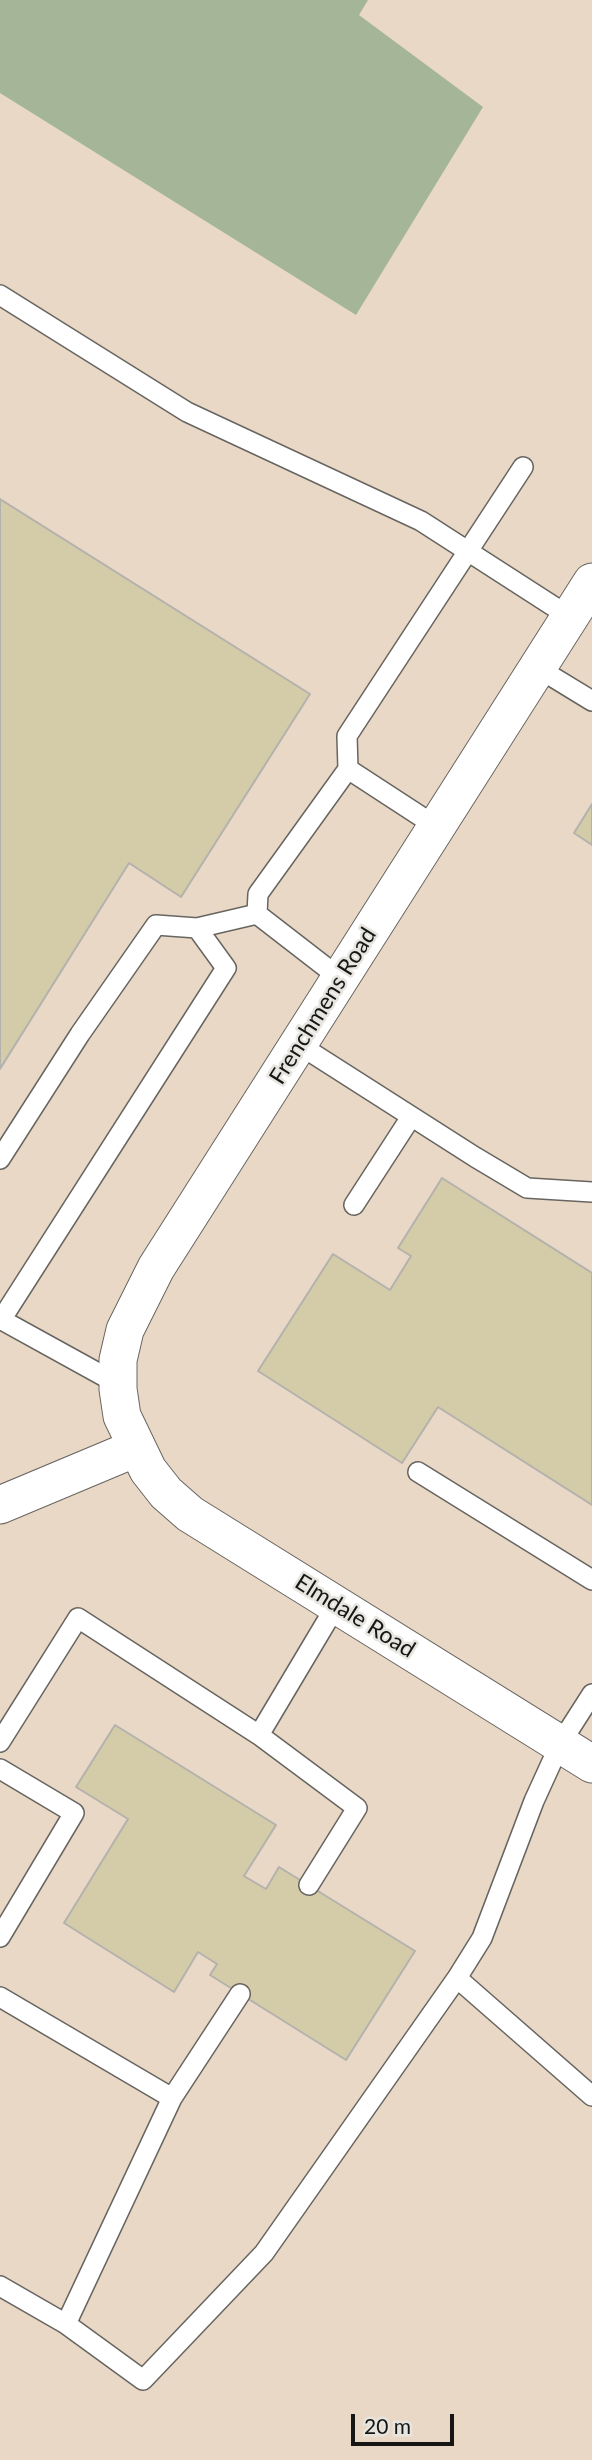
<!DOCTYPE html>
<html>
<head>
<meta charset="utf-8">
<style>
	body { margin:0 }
	#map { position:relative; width:592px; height:2460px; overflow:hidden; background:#e7e5e0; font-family:Lato,sans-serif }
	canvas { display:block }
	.scale { position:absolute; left:351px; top:2414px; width:103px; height:32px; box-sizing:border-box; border:4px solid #161614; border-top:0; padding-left:9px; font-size:21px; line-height:24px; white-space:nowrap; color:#161614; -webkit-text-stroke:5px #e7e5e0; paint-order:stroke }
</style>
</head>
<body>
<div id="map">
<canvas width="592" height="2460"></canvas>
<div class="scale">20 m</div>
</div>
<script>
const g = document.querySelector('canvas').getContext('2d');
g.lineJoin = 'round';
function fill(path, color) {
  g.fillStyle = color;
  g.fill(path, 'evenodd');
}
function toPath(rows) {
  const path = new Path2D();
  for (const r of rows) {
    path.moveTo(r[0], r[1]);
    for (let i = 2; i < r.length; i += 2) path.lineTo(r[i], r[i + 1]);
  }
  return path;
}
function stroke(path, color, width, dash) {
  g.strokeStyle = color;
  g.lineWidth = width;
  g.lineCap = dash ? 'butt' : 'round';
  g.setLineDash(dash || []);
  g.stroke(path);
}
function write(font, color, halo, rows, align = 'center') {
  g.font = font + ' Lato,sans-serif';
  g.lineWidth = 5;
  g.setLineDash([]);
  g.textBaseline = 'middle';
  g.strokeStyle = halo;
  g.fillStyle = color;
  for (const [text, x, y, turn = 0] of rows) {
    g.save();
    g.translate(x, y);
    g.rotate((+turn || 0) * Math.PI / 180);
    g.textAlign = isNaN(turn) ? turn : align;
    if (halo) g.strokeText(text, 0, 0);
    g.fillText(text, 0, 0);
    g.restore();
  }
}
fill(toPath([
	[0,0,592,0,592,2460,0,2460]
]), '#ead8c7');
fill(toPath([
	[0,0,368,0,359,15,483,107,356,315,0,93]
]), '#a4b697');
const building = toPath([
	[0,499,310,694,181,897,129,863,0,1069,0,499],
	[592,804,592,845,574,833,592,804],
	[442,1178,592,1273,592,1505,438,1407,402,1463,258,1371,333,1254,390,1290,411,1256,398,1248,442,1178],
	[115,1725,276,1825,244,1876,266,1889,279,1867,415,1951,346,2060,210,1975,217,1964,198,1952,174,1992,64,1923,128,1819,76,1787,115,1725]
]);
fill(building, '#d4cba8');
stroke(building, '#b3b2ac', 2);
const service = toPath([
	[0,295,187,412,421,521,570,617],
	[538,668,592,701],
	[437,827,348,769,347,736,523,467],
	[197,928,257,914],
	[341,979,257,914,258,894,348,769],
	[298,1044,475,1157,527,1188,592,1192],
	[0,1159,80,1034,156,925,197,928,226,968,1,1320],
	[354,1205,411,1117],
	[0,1319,118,1384],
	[418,1472,592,1580],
	[592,1694,560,1744,534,1801,482,1938,457,1978,592,2096],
	[259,1735,357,1808,309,1885],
	[0,1742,78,1618,259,1735,337,1604],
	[0,1769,74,1813,0,1937],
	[0,1997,172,2098,66,2324,0,2286],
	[172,2098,240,1994],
	[66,2324,143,2380,264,2253,457,1978]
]);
const minor = toPath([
	[592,582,156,1268,125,1330,118,1360,118,1389,122,1416,148,1470,166,1493,190,1514,592,1764],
	[0,1505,136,1448]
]);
stroke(service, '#676560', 22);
stroke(minor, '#676560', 39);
stroke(service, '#fff', 19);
stroke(minor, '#fff', 37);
write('23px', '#161614', '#e7e5e0', [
	["Frenchmens Road",323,1006,-58],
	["Elmdale Road",355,1616,32]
]);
</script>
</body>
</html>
